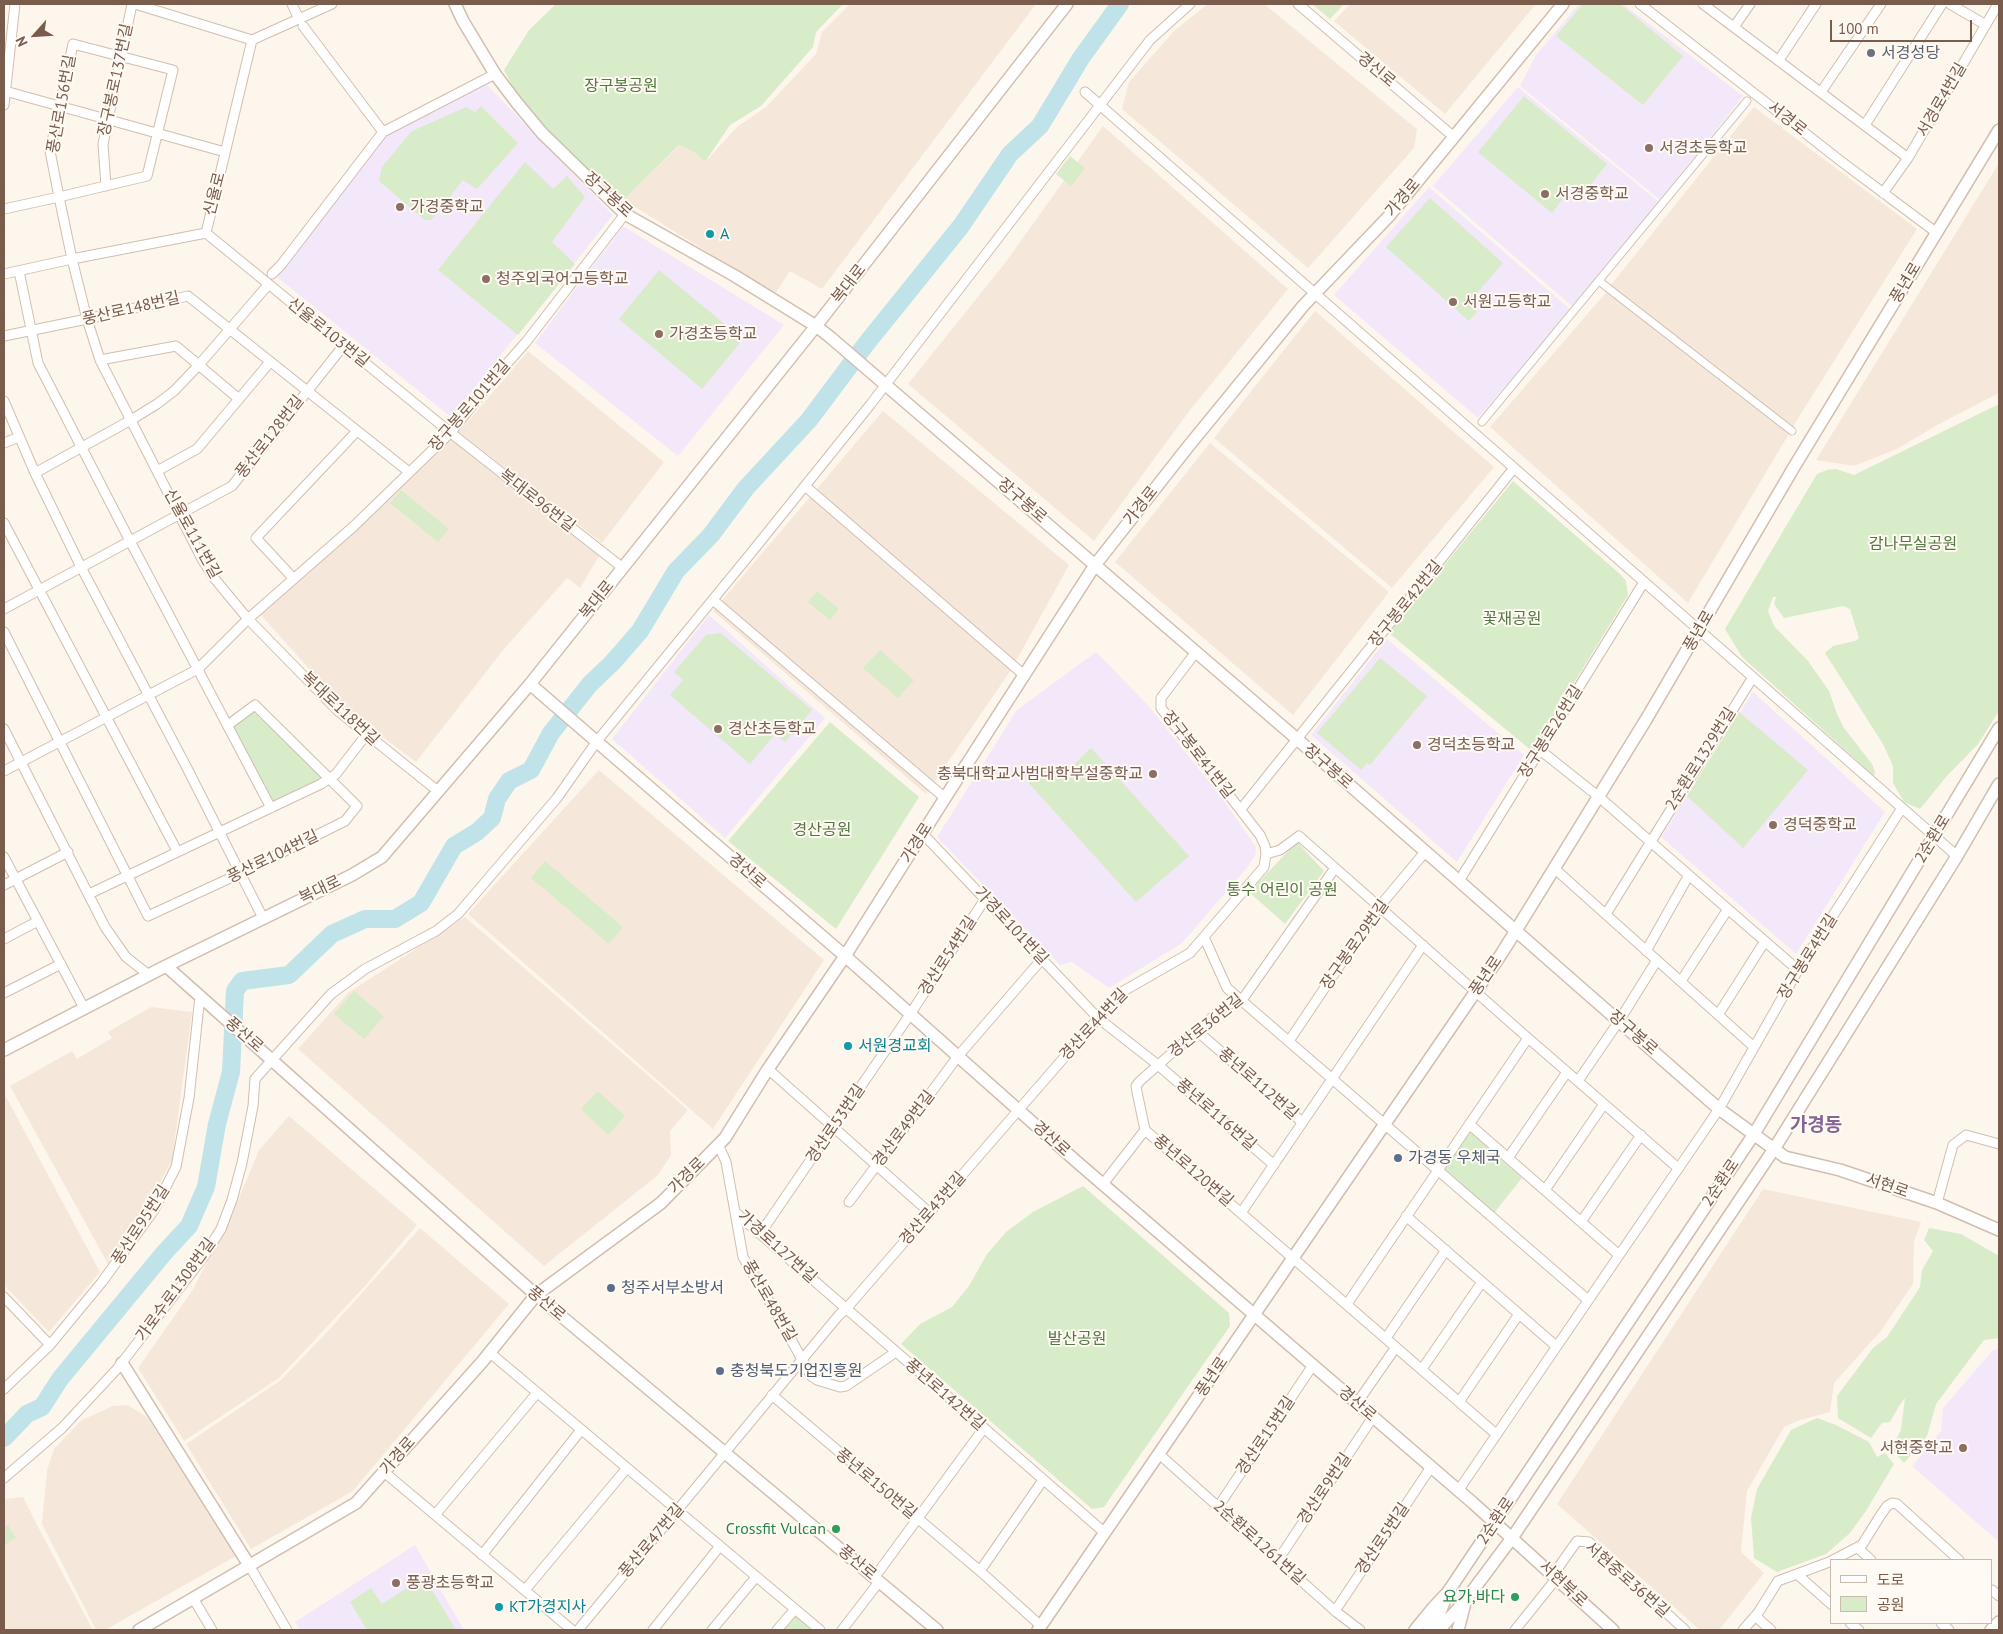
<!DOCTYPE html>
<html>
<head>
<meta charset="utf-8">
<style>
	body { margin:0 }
	#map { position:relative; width:2003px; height:1634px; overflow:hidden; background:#fdf6ec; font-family:"PT Sans","Noto Sans KR",sans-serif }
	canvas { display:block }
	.frame { position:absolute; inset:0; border:5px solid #7a5c4d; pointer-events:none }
	.legend { position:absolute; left:1830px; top:1559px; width:162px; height:65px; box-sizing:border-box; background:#fffaf3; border:1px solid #cabbb1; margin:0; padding:6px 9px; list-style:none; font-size:15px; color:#7a5c4d }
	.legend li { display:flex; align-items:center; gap:10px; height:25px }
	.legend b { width:25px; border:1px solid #cabbb1 }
	.north { position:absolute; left:10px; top:10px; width:50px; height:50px; -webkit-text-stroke:4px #fffaf3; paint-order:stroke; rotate:244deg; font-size:14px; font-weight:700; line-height:20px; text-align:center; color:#7a5c4d }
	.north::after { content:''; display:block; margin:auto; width:18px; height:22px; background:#7a5c4d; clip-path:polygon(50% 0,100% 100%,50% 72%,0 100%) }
	.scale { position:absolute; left:1830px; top:20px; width:142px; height:22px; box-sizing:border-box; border:2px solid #7a5c4d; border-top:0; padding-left:6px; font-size:15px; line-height:18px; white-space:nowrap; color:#7a5c4d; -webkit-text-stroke:4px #fffaf3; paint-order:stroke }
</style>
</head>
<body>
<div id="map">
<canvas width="2003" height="1634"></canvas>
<div class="frame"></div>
<ul class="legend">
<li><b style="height:6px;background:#fff"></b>도로</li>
<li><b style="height:14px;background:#d8ecc9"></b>공원</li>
</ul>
<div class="north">N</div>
<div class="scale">100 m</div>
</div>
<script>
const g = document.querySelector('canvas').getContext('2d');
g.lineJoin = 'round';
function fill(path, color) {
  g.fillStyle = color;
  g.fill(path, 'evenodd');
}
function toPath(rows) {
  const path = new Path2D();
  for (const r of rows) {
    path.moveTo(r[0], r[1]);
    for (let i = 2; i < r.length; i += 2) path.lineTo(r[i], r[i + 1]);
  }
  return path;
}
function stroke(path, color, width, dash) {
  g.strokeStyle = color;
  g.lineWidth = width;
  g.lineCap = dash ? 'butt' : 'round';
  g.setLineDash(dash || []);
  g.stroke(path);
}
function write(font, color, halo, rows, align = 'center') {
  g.font = font + ' "PT Sans","Noto Sans KR",sans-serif';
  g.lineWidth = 4;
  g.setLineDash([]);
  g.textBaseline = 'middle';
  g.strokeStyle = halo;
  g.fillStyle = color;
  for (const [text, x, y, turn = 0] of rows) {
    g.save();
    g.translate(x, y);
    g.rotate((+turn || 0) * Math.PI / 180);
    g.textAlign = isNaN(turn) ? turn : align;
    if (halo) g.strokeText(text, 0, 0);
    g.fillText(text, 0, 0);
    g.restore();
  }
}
fill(toPath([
	[850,4,1036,4,822,289,790,271,775,294,624,200,680,145,694,152,705,162,737,127,766,107,816,54,822,32],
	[1208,4,1264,4,1417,129,1414,148,1308,268,1122,109,1129,82,1175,30],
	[1350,4,1536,4,1445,114,1334,21],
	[1754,107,1917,229,1792,428,1610,286],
	[1103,126,1288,289,1187,414,1094,541,908,384,1005,263],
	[1999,163,1999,393,1941,423,1897,449,1854,466,1816,460],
	[1609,289,1790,432,1688,603,1490,427],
	[1315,311,1494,467,1392,588,1214,438],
	[528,351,664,462,602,543,459,432],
	[883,411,1069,565,1011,670,926,794,713,611],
	[453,438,599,556,580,588,567,578,504,649,416,762,344,708,261,615,361,525],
	[1210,443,1389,592,1293,715,1115,562],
	[599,770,824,960,713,1129,468,914],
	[465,917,688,1110,670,1131,671,1155,658,1175,544,1266,298,1049,348,993],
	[151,1007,192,1012,172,1160,142,1217,108,1264,10,1086,72,1051,77,1059,112,1038,108,1032],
	[4,1093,100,1272,49,1332,4,1285],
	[289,1116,417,1225,365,1286,279,1378,184,1441,138,1368,192,1291,233,1212,259,1150],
	[1763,1189,1921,1222,1914,1241,1913,1284,1880,1332,1834,1383,1830,1412,1800,1420,1784,1427,1747,1491,1741,1552,1764,1573,1719,1630,1700,1630,1557,1504],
	[420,1228,509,1304,353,1491,251,1549,186,1444,281,1380,329,1330],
	[128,1405,147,1417,236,1556,105,1630,96,1630,42,1524,47,1470,54,1449,82,1420,113,1406],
	[23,1497,39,1529,93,1630,4,1630,4,1499]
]), '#f5e8da');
fill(toPath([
	[1579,4,1623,4,1743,96,1660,200,1520,86,1536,55],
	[486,84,613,215,451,417,277,277,386,136],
	[1518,87,1659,202,1573,307,1433,186],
	[1429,187,1571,310,1478,418,1334,295],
	[623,226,784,325,678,456,535,343],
	[709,615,825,718,725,838,612,739],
	[1387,639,1524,755,1457,862,1311,735],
	[1096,652,1146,703,1222,798,1256,847,1255,856,1247,868,1181,944,1109,988,1072,962,1060,965,937,837,1017,710],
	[1753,692,1885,812,1796,954,1661,837],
	[1999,1348,1999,1542,1912,1466,1941,1431,1943,1408,1992,1351],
	[415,1545,464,1630,300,1630,295,1622]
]), '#f3e8fa');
fill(toPath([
	[556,4,843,4,816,32,813,47,761,106,730,125,705,162,694,152,679,145,624,200,595,176,554,137,514,89,504,70,529,30],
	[1312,4,1344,4,1330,19],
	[1583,4,1620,4,1683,56,1643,105,1556,36],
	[1524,96,1607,164,1582,195,1572,187,1552,213,1478,152],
	[481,106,518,143,477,189,463,180,431,220,425,220,379,181,382,167,412,131,466,107,475,112],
	[1070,156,1085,168,1071,186,1056,174],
	[525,162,553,189,567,176,585,197,552,242,575,264,518,335,438,270],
	[1430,198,1503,263,1471,300,1474,303,1471,307,1477,312,1469,321,1386,247],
	[659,270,743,339,702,389,619,319],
	[1999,404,1999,711,1978,744,1946,777,1920,809,1904,802,1893,783,1893,766,1883,744,1825,653,1833,646,1855,641,1859,638,1850,609,1843,606,1784,618,1774,604,1776,597,1773,597,1768,611,1774,626,1808,661,1829,691,1837,714,1844,728,1872,764,1875,772,1874,776,1742,657,1725,629,1817,474,1827,470,1836,469,1854,475],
	[1513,481,1621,575,1626,581,1628,595,1532,751,1389,633],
	[401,490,449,529,438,542,390,503],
	[817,591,839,609,830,620,808,602],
	[721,633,812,710,785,742,775,734,750,764,670,695,683,680,674,672,706,635],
	[880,650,914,680,898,698,863,668],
	[1380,658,1427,696,1370,765,1367,763,1361,770,1317,733],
	[253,711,324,779,273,803,233,726],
	[1739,712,1808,770,1743,848,1687,796],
	[830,722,919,797,836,929,728,841],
	[1091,748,1189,856,1136,902,1026,780,1045,765,1058,780],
	[1297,842,1324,871,1285,924,1249,892],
	[545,861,623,927,609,944,531,878],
	[354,991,384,1016,364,1039,334,1014],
	[598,1091,625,1116,608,1135,581,1109],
	[1470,1132,1522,1178,1494,1213,1444,1168],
	[1083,1186,1229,1313,1230,1326,1104,1507,1092,1509,901,1344,920,1324,952,1307,969,1286,987,1254,1006,1232,1033,1212],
	[1929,1228,1961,1234,1999,1256,1999,1338,1984,1340,1936,1404,1927,1436,1904,1463,1891,1449,1901,1430,1905,1398,1899,1406,1890,1422,1882,1423,1871,1438,1838,1418,1837,1396,1873,1348,1887,1337,1920,1287,1922,1270,1933,1251,1924,1240],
	[1817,1418,1836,1425,1869,1442,1877,1457,1885,1453,1894,1464,1866,1511,1850,1533,1826,1554,1777,1572,1754,1558,1751,1518,1757,1489,1791,1430],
	[8,1525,16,1538,4,1545,4,1527],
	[424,1577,456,1630,367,1630,350,1602,371,1588,382,1604],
	[795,1615,813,1630,783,1630]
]), '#d8ecc9');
stroke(toPath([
	[4,1438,27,1414,42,1407,60,1379,164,1253,189,1226,206,1187,217,1124,231,1072,235,991,242,981,289,975,332,934,365,919,395,919,421,903,454,846,477,832,492,818,497,799,509,781,531,770,551,733,590,684,613,662,640,631,676,571,711,535,746,488,809,420,866,344,961,226,1010,154,1040,126,1081,58,1120,4]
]), '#bfe3e8', 18);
const pedestrian = toPath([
	[1599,281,1792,431],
	[1482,422,1747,101]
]);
const minor = toPath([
	[135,4,252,40],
	[292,4,299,19],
	[1298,4,1454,137],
	[1640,4,1842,162,1937,233],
	[1703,4,1908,158],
	[1950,4,1986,25],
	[303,26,383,132],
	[1734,27,1750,4],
	[1779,60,1816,4],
	[5,91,225,152],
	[1085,92,1957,856],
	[1821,92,1881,4],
	[4,105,15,4],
	[1865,125,1942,4],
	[106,186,103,144,132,4],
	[1883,193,1908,158,1998,4],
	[4,209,59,197,147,176,173,70,73,44,50,151,59,197,72,259,87,319,100,360,202,559,214,578,248,619,338,711,439,792],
	[206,233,451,433,623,568],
	[206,233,252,40,332,4],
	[19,271,38,363,130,541,271,808],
	[4,274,72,259,206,233],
	[272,274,281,265,383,132,495,74],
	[4,336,87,319,188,296,409,472],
	[100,360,176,346,239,399],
	[4,401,35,473,81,567,187,768,263,918],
	[4,443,19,437],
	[157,471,197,449,270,362],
	[35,473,131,420,157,404,174,391,198,366,268,285],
	[805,486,1024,675],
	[4,523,177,851],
	[294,579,256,538,357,431],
	[713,600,945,798],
	[4,609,232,486,344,345],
	[4,632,148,916,241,873,345,821,357,806,255,705,228,725],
	[4,729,105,927,126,957,149,975],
	[1540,750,1599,797,1798,970],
	[4,771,198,669,248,619,354,526,452,431,489,384,526,342,625,214],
	[1241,809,1514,468],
	[923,834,1098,1018,1158,1065,1274,1165],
	[1266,854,1280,850,1299,836,1528,1038,1678,1168],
	[4,857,84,1008],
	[1555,869,1754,1047],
	[1459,881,1644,582],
	[4,885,68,852],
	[89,894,321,784,336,774,366,735],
	[1606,914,1753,677],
	[1204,937,1227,988,1588,1300],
	[4,939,38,921],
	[1646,951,1689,875],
	[1681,981,1728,909],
	[4,993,61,964],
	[1718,1015,1765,941],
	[1197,1031,1302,1122],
	[1289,1041,1379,907,1425,852],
	[768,1069,930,1213],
	[1578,1081,1619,1021,1657,960],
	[1469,1124,1619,1255],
	[1145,1130,1496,1434],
	[718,1144,726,1162,735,1212,1105,1533],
	[1508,1158,1567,1072],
	[1103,1184,1145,1130,1137,1092,1136,1086,1140,1081,1226,1005,1242,1000,1335,868],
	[1545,1190,1604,1104],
	[849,1202,959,1055,1042,959],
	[1937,1203,1953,1145,1966,1135,1999,1144],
	[735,1212,743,1257,781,1321,811,1376,817,1380,840,1387,846,1386,896,1352],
	[1241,1213,1423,945],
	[1406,1216,1556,1346],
	[1581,1222,1641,1135],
	[760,1234,911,1013,985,899],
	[4,1297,50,1345],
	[1347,1304,1528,1038],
	[1386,1338,1446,1250],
	[489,1352,820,1630],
	[1422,1369,1482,1282],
	[4,1389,50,1345,102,1282,154,1210,176,1167,189,1098,200,996],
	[772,1395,980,1571,1041,1626],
	[1459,1402,1519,1314],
	[1357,1403,1396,1347],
	[1159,1454,1335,1611,1360,1630],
	[384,1472,572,1630],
	[4,1478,62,1428,117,1369,202,1259,221,1229,232,1200,242,1163,253,1106,255,1079,331,994,365,969,436,931,458,914,557,798,597,741,751,553,870,405,1150,40,1190,4],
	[1458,1491,1719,1109,1798,970,1902,808],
	[1218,1507,1313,1365],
	[435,1515,537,1393],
	[1858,1548,1871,1560],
	[482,1555,581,1430],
	[1278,1560,1373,1417],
	[1833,1560,1862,1545,1880,1516,1887,1506,1892,1503,1897,1504,1959,1560],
	[249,1565,287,1630],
	[980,1571,1043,1480],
	[1553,1575,1577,1541,1589,1542,1685,1630],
	[1798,1575,1832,1605],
	[874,1578,984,1428],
	[525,1590,627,1468],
	[1992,1590,1999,1596],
	[193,1598,212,1630],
	[1335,1611,1431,1467],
	[1755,1616,1771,1630],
	[1850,1623,1859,1630],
	[1941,1623,1949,1630],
	[578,1630,839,1315,846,1309,1120,993,1190,953,1264,867,1266,854,1265,846,1260,835,1161,708,1161,698,1196,652],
	[653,1630,720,1546],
	[712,1630,756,1577],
	[777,1630,795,1609],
	[842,1630,879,1582],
	[1515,1630,1556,1579],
	[1743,1630,1758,1613,1778,1581,1832,1561]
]);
const tertiary = toPath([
	[455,4,463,21,495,74,517,103,542,133,625,214,735,276,816,326,830,337,1297,739,1719,1109,1785,1157,1840,1170,1937,1203,1999,1230],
	[530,684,845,956,1077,1162,1473,1503,1613,1630],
	[166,966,536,1295,937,1630],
	[4,1050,166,966,352,875,382,857,530,684,816,326,1067,4],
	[122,1363,249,1565],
	[139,1630,356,1503,482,1362,536,1295,661,1203,725,1138,768,1069,845,956,945,798,1095,565,1187,448,1303,306,1389,216,1563,4],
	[1038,1630,1502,953,1647,718,1794,467,1999,130],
	[1415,1630,1433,1608,1445,1595],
	[1429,1630,1438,1618,1448,1592,1754,1134,1999,728],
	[1439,1630,1465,1601,1512,1538,1774,1149,1957,856,1999,784],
	[1458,1630,1465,1603],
	[1991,1630,1999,1622]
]);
stroke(pedestrian, '#d1beb0', 9);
stroke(minor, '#d1beb0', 11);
stroke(tertiary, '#d1beb0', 14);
stroke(pedestrian, '#fff', 7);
stroke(minor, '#fff', 9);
stroke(tertiary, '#fff', 11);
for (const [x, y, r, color] of [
	[1871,53,5,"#6b7280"],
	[1649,148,5,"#8d6e63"],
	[1545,194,5,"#8d6e63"],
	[400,207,5,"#8d6e63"],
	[710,234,5,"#0f9aa8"],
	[486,279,5,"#8d6e63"],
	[1453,302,5,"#8d6e63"],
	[659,334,5,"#8d6e63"],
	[718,729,5,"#8d6e63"],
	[1417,745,5,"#8d6e63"],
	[1153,774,5,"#8d6e63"],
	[1773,825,5,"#8d6e63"],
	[848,1046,5,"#0f9aa8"],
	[1398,1158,5,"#5c6f8a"],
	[611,1288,5,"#5c6f8a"],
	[720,1371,5,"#5c6f8a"],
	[1963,1448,5,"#8d6e63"],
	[836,1529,5,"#2e9e5b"],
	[396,1583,5,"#8d6e63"],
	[1515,1597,5,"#2e9e5b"],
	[499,1607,5,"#0f9aa8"]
]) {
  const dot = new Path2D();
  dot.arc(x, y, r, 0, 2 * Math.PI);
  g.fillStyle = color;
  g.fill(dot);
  stroke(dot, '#fffaf3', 2);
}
write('16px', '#5b616d', '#fffaf3', [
	["서경성당",1881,53]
], 'left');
write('16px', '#7a5c4d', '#fffaf3', [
	["경신로",1376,70,40],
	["장구봉로137번길",116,80,-78],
	["서경로4번길",1942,100,-60],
	["풍산로156번길",62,104,-80],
	["서경로",1787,119,38],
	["신율로",215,194,-76],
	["장구봉로",608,195,42],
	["가경로",1403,198,-50],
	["풍년로",1906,283,-59],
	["복대로",849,284,-52],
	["풍산로148번길",131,309,-13],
	["신율로103번길",328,333,39],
	["장구봉로101번길",470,406,-49],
	["풍산로128번길",270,437,-52],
	["복대로96번길",537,501,38],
	["장구봉로",1022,501,41],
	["가경로",1141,506,-52],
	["신율로111번길",192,534,61],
	["복대로",597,600,-51],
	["장구봉로42번길",1406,604,-51],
	["풍년로",1699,631,-60],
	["복대로118번길",340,709,43],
	["장구봉로26번길",1551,732,-58],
	["장구봉로41번길",1198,755,52],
	["2순환로1329번길",1701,759,-58],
	["장구봉로",1328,767,41],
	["2순환로",1933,839,-59],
	["가경로",917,843,-58],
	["풍산로104번길",273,857,-26],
	["경산로",747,871,41],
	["복대로",320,890,-26],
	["가경로101번길",1011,926,47],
	["장구봉로29번길",1355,945,-55],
	["경산로54번길",948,956,-57],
	["장구봉로4번길",1808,957,-58],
	["풍년로",1486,976,-56],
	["경산로44번길",1094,1025,-47],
	["경산로36번길",1206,1026,-39],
	["장구봉로",1633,1033,41],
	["풍산로",244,1035,41],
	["풍년로112번길",1258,1084,41],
	["풍년로116번길",1216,1115,41],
	["경산로53번길",836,1124,-56],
	["경산로49번길",904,1129,-53],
	["경산로",1051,1139,42],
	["풍년로120번길",1193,1171,41],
	["가경로",687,1176,-45],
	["2순환로",1721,1183,-56],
	["서현로",1887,1186,19],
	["경산로43번길",933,1209,-49],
	["풍산로95번길",141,1225,-57],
	["가경로127번길",777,1247,42],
	["가로수로1308번길",176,1290,-54],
	["풍산로48번길",769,1301,60],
	["풍산로",546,1304,40],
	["풍년로",1212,1377,-56],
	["풍년로142번길",945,1395,41],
	["경산로",1357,1404,41],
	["경산로15번길",1266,1436,-56],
	["가경로",398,1456,-49],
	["풍년로150번길",876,1484,40],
	["경산로9번길",1325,1489,-56],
	["2순환로",1496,1521,-56],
	["경산로5번길",1383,1539,-56],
	["풍산로47번길",652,1541,-50],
	["2순환로1261번길",1259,1543,42],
	["풍산로",857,1563,40],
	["서현중로36번길",1627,1580,41],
	["서현북로",1563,1584,43]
]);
write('16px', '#537a41', '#fffaf3', [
	["장구봉공원",621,86],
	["감나무실공원",1913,544],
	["꽃재공원",1512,619],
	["경산공원",822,830],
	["통수 어린이 공원",1282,890],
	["발산공원",1077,1339]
]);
write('16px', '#785e54', '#fffaf3', [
	["서경초등학교",1659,148],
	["서경중학교",1555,194],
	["가경중학교",410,207],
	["청주외국어고등학교",496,279],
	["서원고등학교",1463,302],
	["가경초등학교",669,334],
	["경산초등학교",728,729],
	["경덕초등학교",1427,745],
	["충북대학교사범대학부설중학교",1143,774,"right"],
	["경덕중학교",1783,825],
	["서현중학교",1953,1448,"right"],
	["풍광초등학교",406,1583]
], 'left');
write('16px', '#0d838f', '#fffaf3', [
	["A",720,234],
	["서원경교회",858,1046],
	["KT가경지사",509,1607]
], 'left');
write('16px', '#4e5e75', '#fffaf3', [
	["가경동 우체국",1408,1158],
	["청주서부소방서",621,1288],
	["충청북도기업진흥원",730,1371]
], 'left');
write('16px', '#27864d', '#fffaf3', [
	["Crossfit Vulcan",826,1529],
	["요가,바다",1505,1597]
], 'right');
write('bold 19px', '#846695', '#fffaf3', [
	["가경동",1816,1126]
]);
</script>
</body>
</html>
